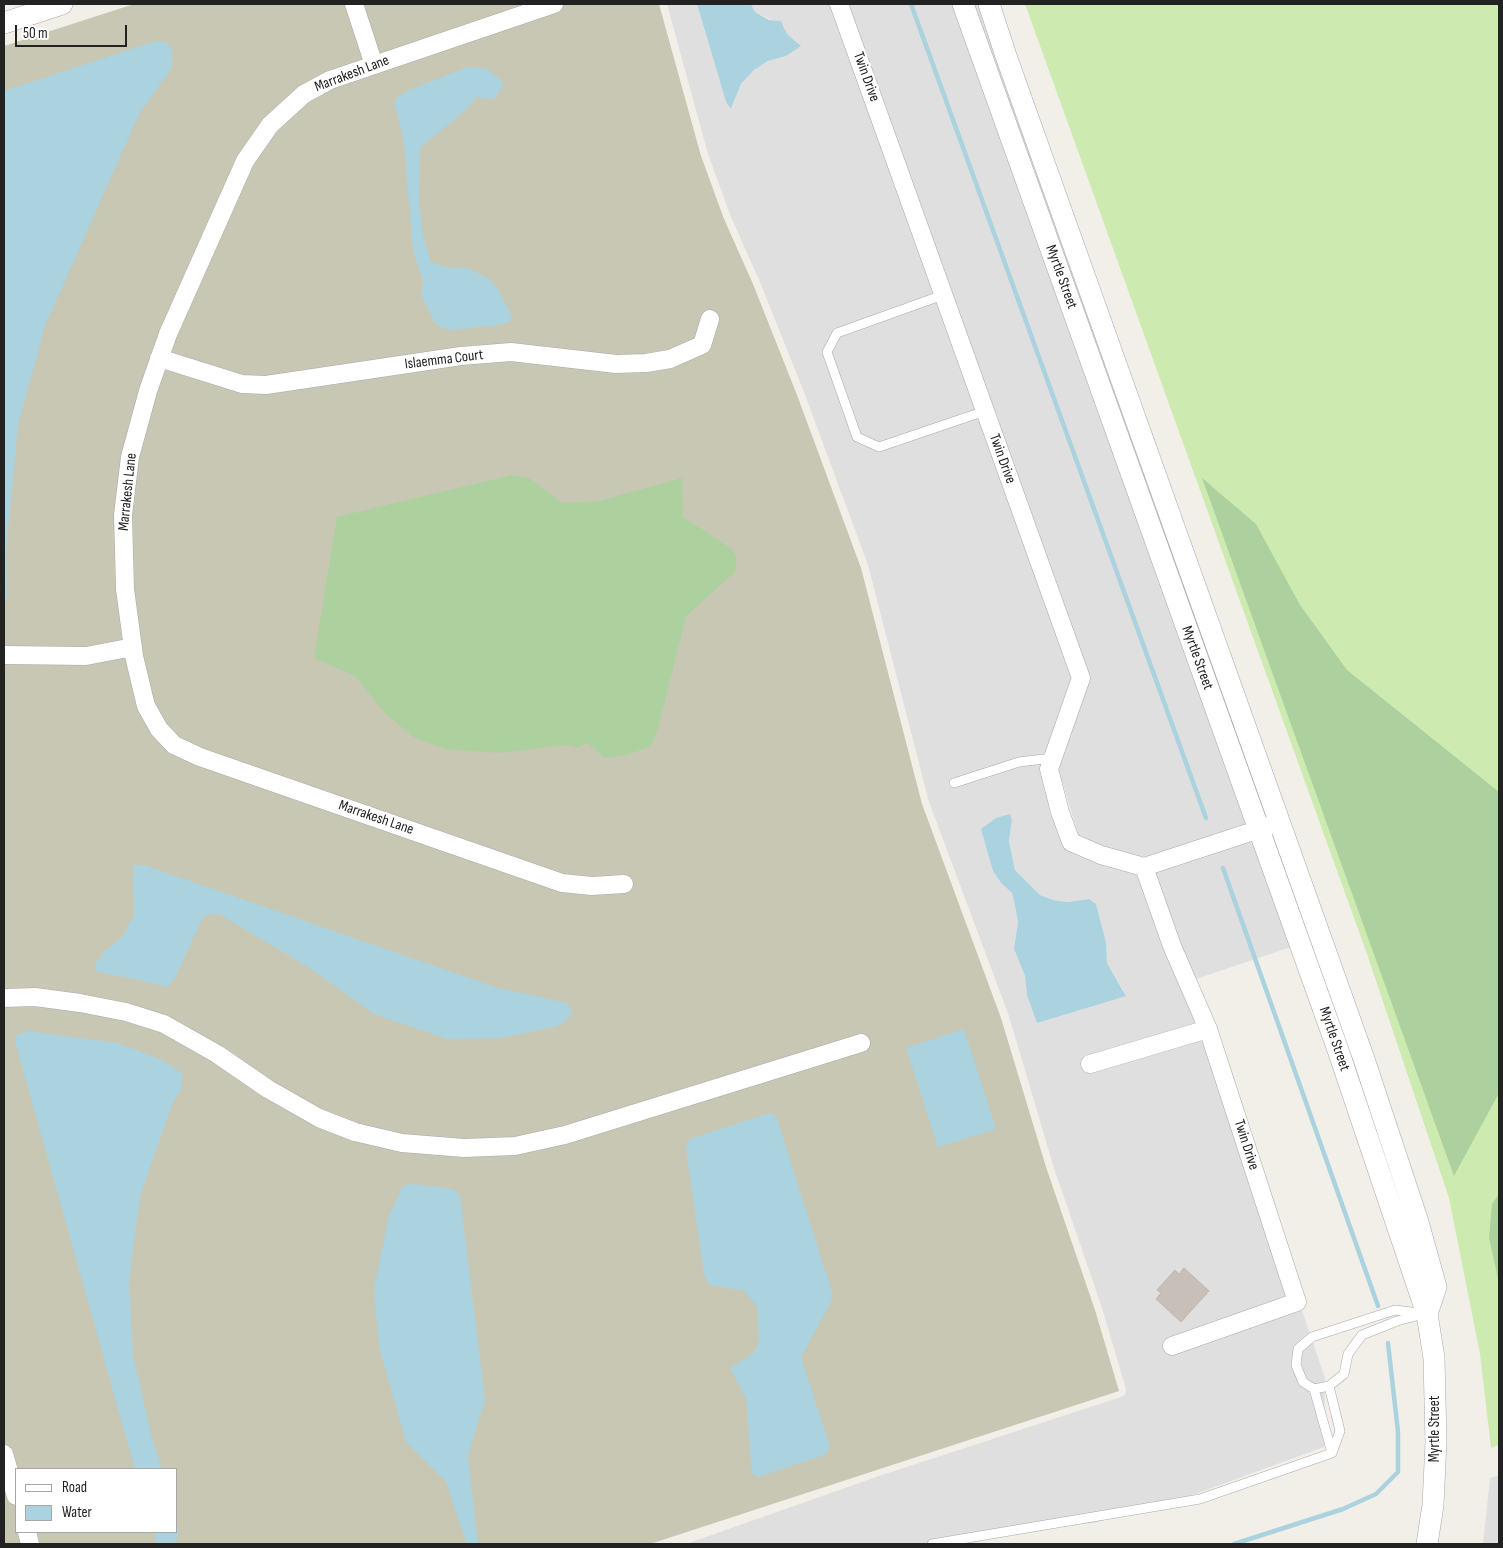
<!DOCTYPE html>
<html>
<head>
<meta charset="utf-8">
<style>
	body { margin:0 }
	#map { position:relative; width:1503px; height:1548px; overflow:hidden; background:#f2efe9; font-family:"Sofia Sans Condensed",sans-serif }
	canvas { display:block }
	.frame { position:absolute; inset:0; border:5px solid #222; pointer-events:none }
	.legend { position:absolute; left:15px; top:1468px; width:162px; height:65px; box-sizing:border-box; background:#fff; border:1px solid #a7a7a7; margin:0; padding:6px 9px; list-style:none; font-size:15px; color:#222 }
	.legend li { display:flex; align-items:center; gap:10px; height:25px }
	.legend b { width:25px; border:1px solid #a7a7a7 }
	.scale { position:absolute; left:15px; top:25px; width:112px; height:22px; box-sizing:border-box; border:2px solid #222; border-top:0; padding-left:6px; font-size:15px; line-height:18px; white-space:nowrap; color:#222; -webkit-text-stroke:4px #fff; paint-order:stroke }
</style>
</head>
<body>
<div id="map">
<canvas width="1503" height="1548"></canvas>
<div class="frame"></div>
<ul class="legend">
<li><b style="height:6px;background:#fff"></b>Road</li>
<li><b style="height:14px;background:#aad3df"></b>Water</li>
</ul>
<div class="scale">50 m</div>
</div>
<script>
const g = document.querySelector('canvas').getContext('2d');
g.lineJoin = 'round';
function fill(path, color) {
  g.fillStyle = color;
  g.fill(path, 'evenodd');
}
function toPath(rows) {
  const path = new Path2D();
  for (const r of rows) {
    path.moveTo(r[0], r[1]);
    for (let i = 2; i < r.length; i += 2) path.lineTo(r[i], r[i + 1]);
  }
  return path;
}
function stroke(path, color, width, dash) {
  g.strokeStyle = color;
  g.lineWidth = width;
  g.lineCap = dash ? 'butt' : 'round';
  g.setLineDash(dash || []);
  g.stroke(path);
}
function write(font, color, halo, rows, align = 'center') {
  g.font = font + ' "Sofia Sans Condensed",sans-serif';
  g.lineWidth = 5;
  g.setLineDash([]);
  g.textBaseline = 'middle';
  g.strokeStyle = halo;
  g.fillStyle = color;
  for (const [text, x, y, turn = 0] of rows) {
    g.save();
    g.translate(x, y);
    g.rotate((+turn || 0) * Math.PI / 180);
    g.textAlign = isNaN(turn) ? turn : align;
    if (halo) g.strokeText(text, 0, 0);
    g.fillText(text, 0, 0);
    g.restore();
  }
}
fill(toPath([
	[667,4,697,4,726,102,732,108,741,84,754,70,768,61,786,56,797,42,786,34,784,26,755,12,751,4,954,4,1247,825,1145,859,1104,848,1079,837,1062,781,1045,786,1063,845,1137,873,1183,950,1155,872,1253,840,1291,947,1190,981,1325,1378,1324,1447,1195,1494,1094,1523,991,1532,927,1544,686,1544,879,1476,1121,1397,1125,1395,1126,1389,1102,1308,1053,1165,1009,1016,929,802,868,565,804,392,760,282,731,217,708,154],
	[1009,814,1012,820,1009,841,1015,870,1040,895,1053,900,1067,902,1089,899,1107,958,1107,963,1124,991,1027,995,1025,976,1014,949,1018,922,1014,901,1012,893,1001,883,993,871,990,856],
	[973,4,980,4,1267,818,1264,819],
	[1499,1475,1499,1544,1483,1544,1490,1478]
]), '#e0dfdf');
fill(toPath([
	[134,4,659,4,701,156,724,219,753,284,797,395,861,568,922,804,1001,1018,1046,1167,1095,1310,1119,1391,650,1544,4,1544,4,46],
	[16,1469,176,1469,176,1532,16,1532]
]), '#c7c7b4');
fill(toPath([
	[1025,4,1499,4,1499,1445,1491,1448,1480,1354,1449,1198,1367,954]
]), '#cdebb0');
fill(toPath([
	[512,475,529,478,562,503,599,501,682,478,683,517,732,549,737,559,735,572,686,616,657,732,650,747,626,755,605,758,587,743,577,748,567,745,498,753,445,749,415,738,386,714,355,676,314,658,337,517],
	[1202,478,1256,524,1300,605,1347,670,1499,792,1499,1093,1454,1176],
	[1499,1194,1499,1283,1489,1238,1492,1204]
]), '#add19e');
fill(toPath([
	[697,4,751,4,755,12,769,20,781,21,787,34,801,46,786,56,768,61,754,70,741,84,731,109,726,102],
	[156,41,166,42,172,50,172,68,139,114,45,326,18,425,6,553,7,595,4,611,4,91],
	[468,67,486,68,504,83,494,100,476,97,467,109,420,148,419,201,423,236,431,262,448,268,467,268,488,278,499,291,513,318,509,322,499,325,451,330,436,325,421,295,423,282,413,250,404,142,394,100,409,90],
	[1010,814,1012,820,1009,841,1015,870,1040,895,1053,900,1067,902,1089,899,1096,904,1106,943,1107,963,1126,996,1037,1023,1027,995,1025,976,1014,949,1018,922,1014,901,1012,893,1001,883,993,871,981,829,996,818],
	[133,865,144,865,495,987,567,1003,573,1012,566,1021,555,1027,500,1038,448,1039,374,1014,305,965,219,914,209,914,202,919,177,974,169,987,96,971,96,963,104,952,122,937,134,915],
	[964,1029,996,1129,938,1147,906,1048],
	[27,1031,118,1043,164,1061,183,1074,181,1089,172,1105,140,1196,129,1283,133,1355,152,1439,162,1469,135,1469,16,1045,16,1036],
	[769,1113,776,1116,832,1292,832,1300,801,1357,830,1447,824,1455,758,1477,752,1473,746,1398,730,1368,752,1355,759,1342,757,1306,744,1291,709,1285,704,1274,686,1148,690,1139],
	[411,1184,453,1189,460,1195,485,1400,468,1455,478,1544,467,1544,446,1482,406,1442,379,1347,374,1289,389,1216,402,1187],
	[176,1511,178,1531,176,1544,157,1544,154,1532,176,1532]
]), '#aad3df');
stroke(toPath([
	[911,4,1206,818],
	[1223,868,1378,1306],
	[1234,1544,1343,1509,1376,1494,1398,1472,1398,1432,1388,1343]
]), '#aad3df', 4.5);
const building = toPath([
	[1184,1268,1209,1291,1181,1322,1156,1299,1161,1293,1157,1290,1175,1270,1179,1274,1184,1268]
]);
fill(building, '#c7bfb8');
stroke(building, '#c4b6ab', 1);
const service = toPath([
	[943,295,837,333,827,352,857,437,879,447,985,411],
	[954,783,1019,762,1052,758],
	[1329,1386,1340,1431,1332,1453],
	[1314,1389,1329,1386,1344,1374,1348,1354,1362,1335,1397,1321,1420,1315],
	[1332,1453,1314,1389,1303,1382,1296,1365,1298,1349,1312,1337,1395,1310,1427,1314],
	[932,1544,1200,1499,1332,1453]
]);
const minor = toPath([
	[354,4,374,65],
	[554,4,330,80,304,94,270,125,245,161,168,334,148,391,130,457,123,515,125,589,134,656,146,706,159,729,174,745,200,757,562,883,592,886,624,884],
	[839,4,1081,678,1049,769,1060,812,1071,842,1101,855,1144,867,1172,946,1208,1029,1297,1302,1172,1346],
	[159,358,242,384,266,385,461,356,511,352,616,364,646,363,670,359,702,345,710,319],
	[4,655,86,656,133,647],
	[1144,867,1272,825],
	[4,998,35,997,80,1003,126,1012,164,1024,217,1054,268,1089,319,1118,355,1132,402,1143,464,1148,515,1146,565,1135,861,1043],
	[1090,1064,1208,1029],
	[4,1454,16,1496],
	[27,1532,30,1544]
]);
const tertiary = toPath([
	[963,4,1338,1050,1427,1314,1434,1358,1436,1442,1433,1505,1427,1544],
	[989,4,1006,56,1364,1059,1418,1222,1436,1287,1427,1314],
	[4,23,62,4]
]);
stroke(service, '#a9a9a9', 10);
stroke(minor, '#a9a9a9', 19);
stroke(tertiary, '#a9a9a9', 22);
stroke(service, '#fff', 9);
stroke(minor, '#fff', 18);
stroke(tertiary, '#fff', 21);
write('15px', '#222', '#fff', [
	["Marrakesh Lane",352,74,-21],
	["Twin Drive",866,77,70],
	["Myrtle Street",1061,277,70],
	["Islaemma Court",444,360,-7],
	["Twin Drive",1002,459,70],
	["Marrakesh Lane",128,492,-84],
	["Myrtle Street",1197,658,70],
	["Marrakesh Lane",376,818,19],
	["Myrtle Street",1334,1039,71],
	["Twin Drive",1246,1145,72],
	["Myrtle Street",1435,1429,-90]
]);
</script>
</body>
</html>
